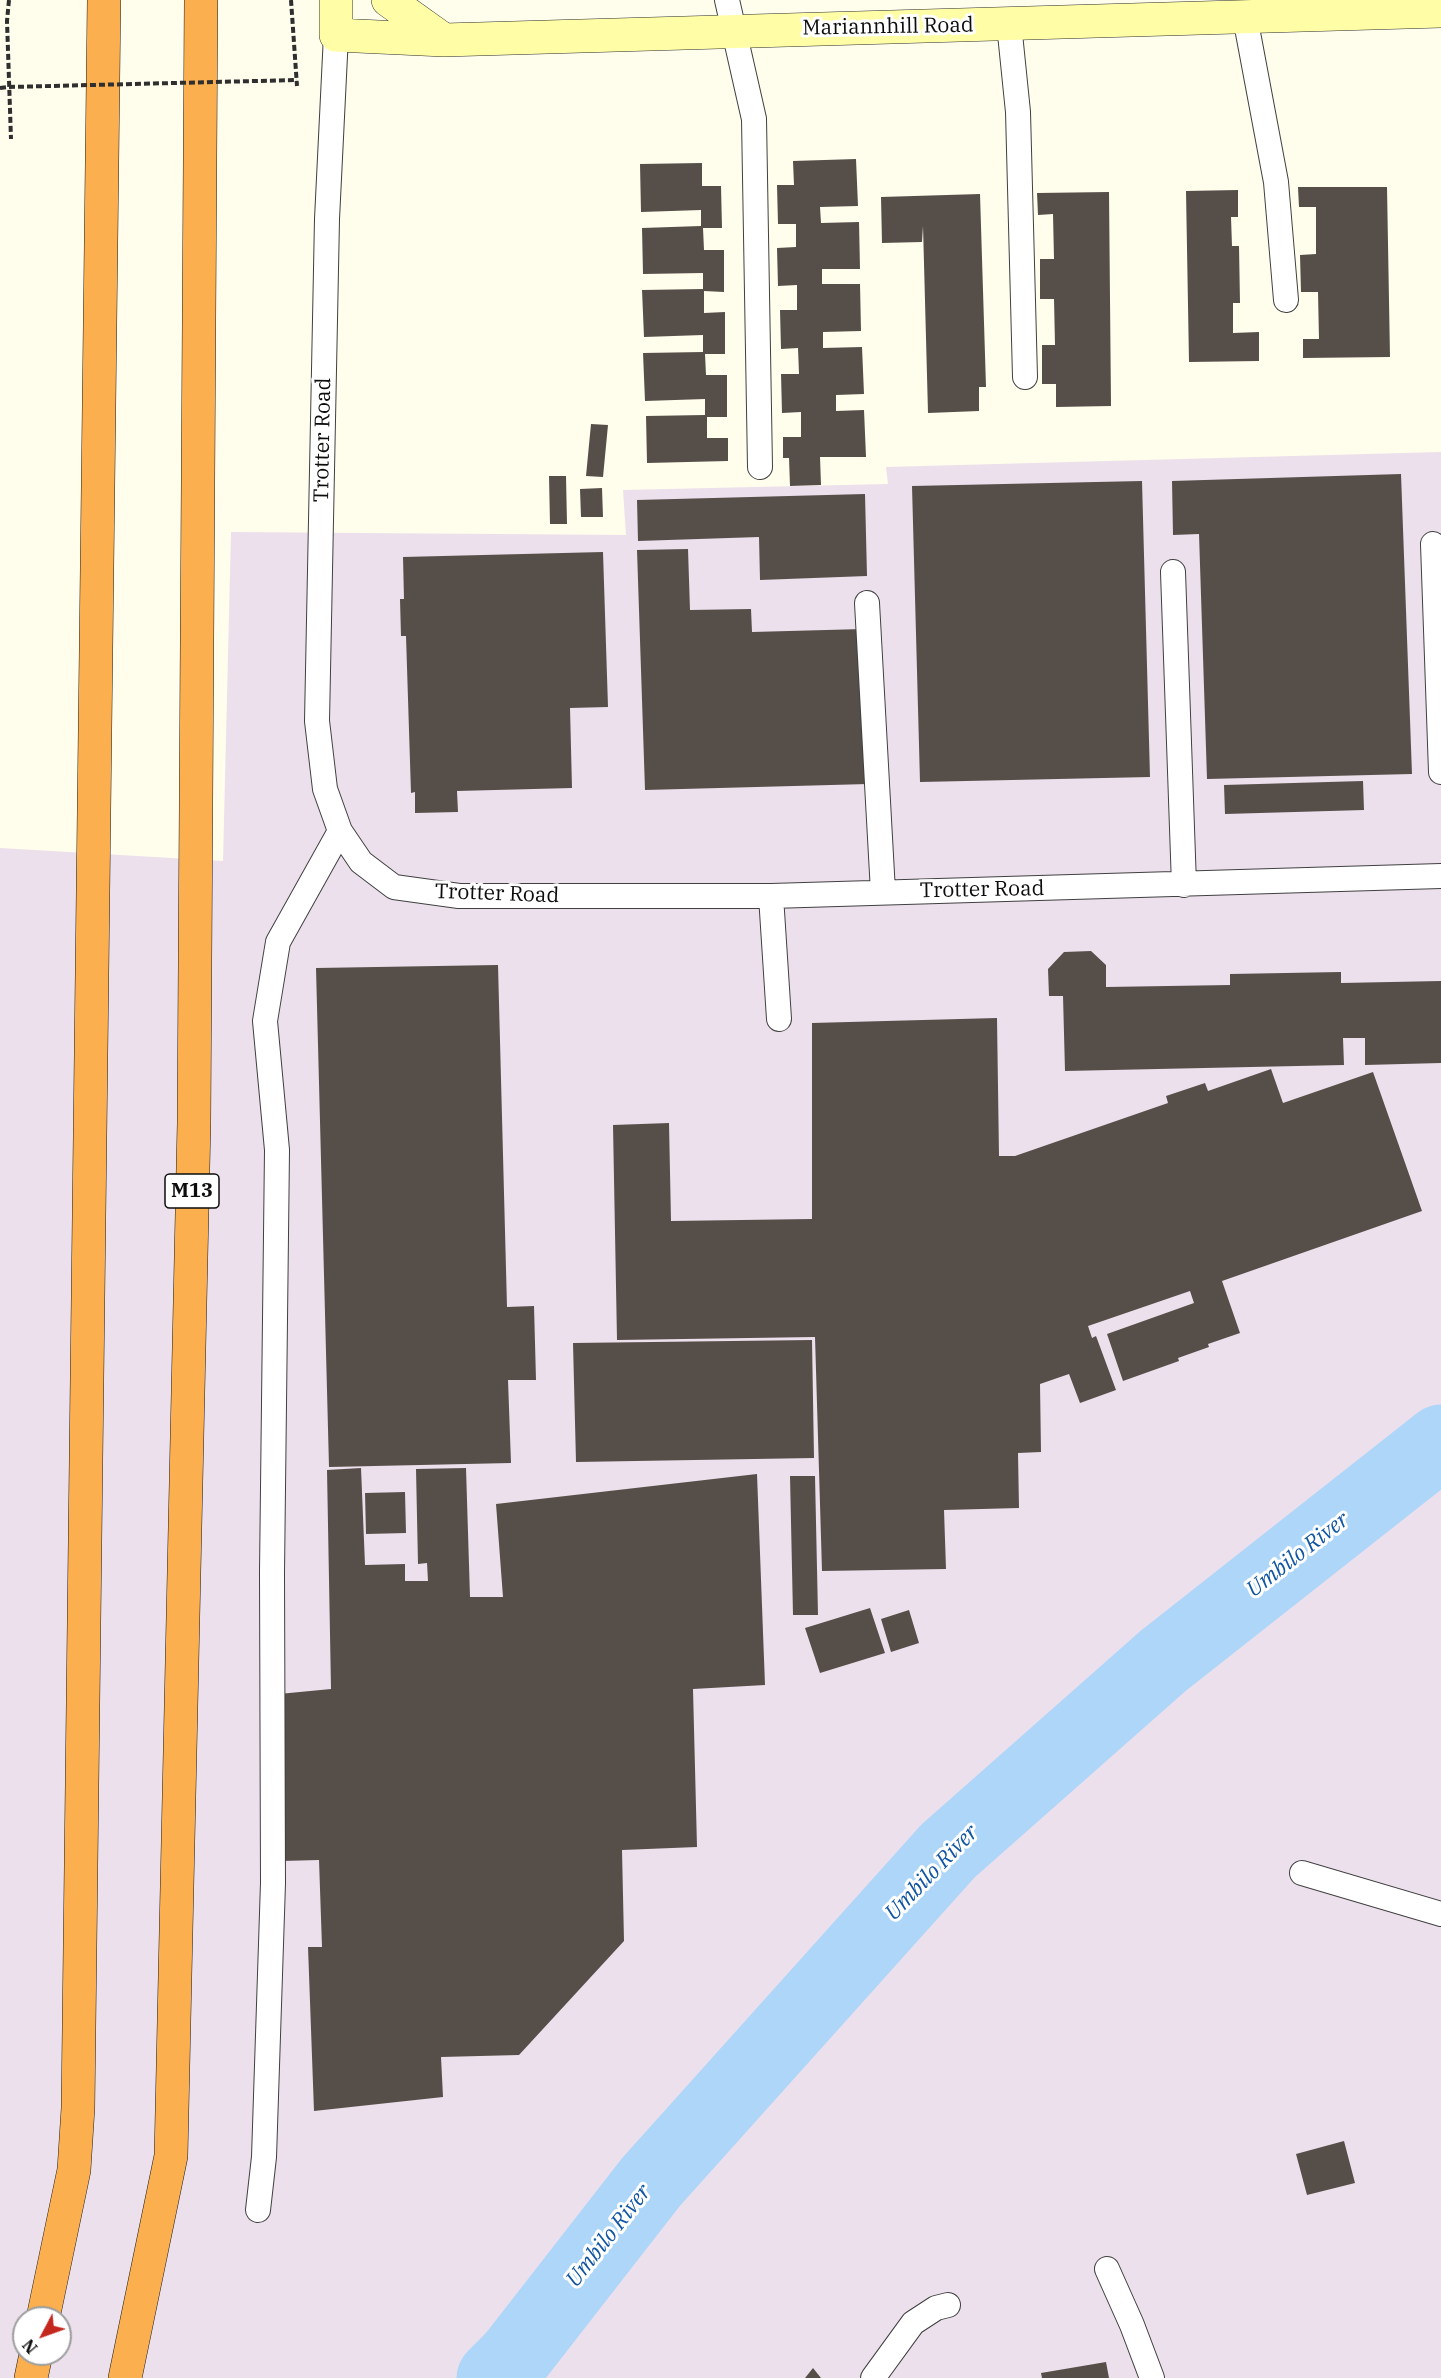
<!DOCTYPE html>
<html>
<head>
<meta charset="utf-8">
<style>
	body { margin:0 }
	#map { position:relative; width:1441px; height:2378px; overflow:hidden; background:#fffdec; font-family:"IBM Plex Serif",serif }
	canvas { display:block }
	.north { position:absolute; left:12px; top:2306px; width:60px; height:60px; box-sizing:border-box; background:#fff; border:2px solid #9e9e9e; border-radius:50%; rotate:229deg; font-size:16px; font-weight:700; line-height:24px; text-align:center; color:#0d0d0d }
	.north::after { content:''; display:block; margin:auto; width:21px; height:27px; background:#c3271e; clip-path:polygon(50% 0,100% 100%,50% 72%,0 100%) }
</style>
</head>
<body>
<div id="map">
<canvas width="1441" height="2378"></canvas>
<div class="north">N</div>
</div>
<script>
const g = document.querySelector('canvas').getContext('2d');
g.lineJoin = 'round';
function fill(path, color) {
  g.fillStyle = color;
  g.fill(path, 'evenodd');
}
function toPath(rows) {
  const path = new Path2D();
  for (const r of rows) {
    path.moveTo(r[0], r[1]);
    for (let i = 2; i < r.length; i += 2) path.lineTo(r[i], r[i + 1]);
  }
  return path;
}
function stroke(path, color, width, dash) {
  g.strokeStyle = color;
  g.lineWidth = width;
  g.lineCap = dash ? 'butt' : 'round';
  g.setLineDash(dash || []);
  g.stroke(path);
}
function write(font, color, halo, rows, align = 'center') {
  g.font = font + ' "IBM Plex Serif",serif';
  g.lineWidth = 6;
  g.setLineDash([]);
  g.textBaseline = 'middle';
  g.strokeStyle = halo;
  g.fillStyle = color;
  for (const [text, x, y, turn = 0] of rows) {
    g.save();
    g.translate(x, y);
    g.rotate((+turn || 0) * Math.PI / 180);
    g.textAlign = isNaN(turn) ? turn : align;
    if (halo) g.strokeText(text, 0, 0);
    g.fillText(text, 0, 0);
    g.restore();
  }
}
fill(toPath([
	[1441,452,1441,2378,0,2378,0,848,223,861,231,532,626,535,623,490,888,484,886,467],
	[24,2318,60,2318,60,2354,24,2354]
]), '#ece0ec');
stroke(toPath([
	[494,2378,514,2358,651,2182,948,1851,1163,1661,1441,1442]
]), '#aed6f9', 75);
fill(toPath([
	[856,159,858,206,820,207,821,223,859,222,860,269,822,269,822,284,860,284,861,331,823,332,823,348,862,347,864,394,836,395,836,411,864,410,866,457,820,457,821,485,790,486,789,458,783,458,783,437,801,437,801,412,782,413,781,374,799,374,798,348,781,349,780,310,797,310,797,285,778,286,777,248,796,247,796,224,778,224,777,185,794,185,793,161],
	[702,163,702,186,721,186,722,228,703,228,704,250,724,250,724,292,704,291,704,313,725,312,725,354,705,354,706,375,727,375,727,417,707,417,707,438,728,438,728,461,647,463,646,416,705,415,705,399,645,401,643,353,703,352,703,335,644,337,642,290,703,289,703,273,643,274,642,228,701,226,701,210,641,212,640,164],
	[1298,187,1387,187,1390,357,1303,358,1303,339,1319,339,1318,292,1301,292,1300,255,1316,254,1316,207,1299,207],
	[1238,190,1238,217,1231,217,1232,246,1239,246,1240,303,1233,303,1233,333,1259,332,1259,361,1189,362,1186,191],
	[1109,192,1111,406,1056,407,1056,384,1042,384,1042,345,1055,345,1054,299,1040,299,1040,259,1054,259,1053,214,1038,215,1037,193],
	[980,194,986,387,979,387,979,411,928,413,923,226,922,242,882,243,881,197],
	[591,424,608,425,603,477,586,476],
	[1401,474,1412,774,1207,779,1199,534,1173,535,1172,481],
	[549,476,566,476,567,524,550,524],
	[1142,481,1150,777,920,782,912,486],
	[602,488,603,517,581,517,580,489],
	[865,494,867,576,760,580,759,537,638,541,637,500],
	[688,549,690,610,751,609,752,632,863,629,868,784,645,790,637,550],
	[603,552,608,707,570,708,572,788,457,791,458,812,415,813,415,792,411,793,406,636,401,636,400,599,404,599,403,557],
	[1363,781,1364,810,1225,814,1224,785],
	[1091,951,1106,965,1106,987,1230,985,1230,974,1341,972,1341,983,1441,981,1441,1063,1365,1065,1365,1038,1343,1038,1344,1065,1065,1071,1063,996,1049,996,1048,969,1064,952],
	[498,965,507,1307,534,1306,536,1380,508,1380,511,1463,329,1467,316,968],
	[997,1018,999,1156,1015,1156,1168,1103,1166,1096,1205,1083,1208,1091,1271,1069,1283,1103,1373,1072,1422,1211,1222,1281,1240,1333,1208,1344,1209,1347,1178,1358,1179,1361,1123,1381,1107,1334,1194,1303,1190,1291,1088,1326,1092,1338,1096,1336,1116,1390,1080,1403,1069,1374,1040,1384,1041,1452,1018,1453,1019,1508,944,1510,946,1569,822,1571,815,1337,617,1340,613,1125,669,1123,671,1221,812,1219,812,1023],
	[812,1340,814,1458,576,1462,573,1343],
	[361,1468,365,1565,405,1564,405,1581,428,1581,427,1563,418,1564,416,1469,466,1468,470,1597,503,1597,496,1504,757,1474,765,1685,693,1689,697,1847,622,1850,624,1941,519,2055,441,2057,443,2097,314,2111,308,1947,322,1947,319,1860,282,1861,279,1694,331,1689,327,1470],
	[790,1476,815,1476,818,1615,793,1615],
	[405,1492,406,1533,366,1534,365,1493],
	[870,1608,885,1653,820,1673,805,1628],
	[909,1610,919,1643,891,1652,881,1619],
	[1344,2141,1355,2183,1307,2195,1296,2154],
	[1106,2362,1109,2378,1042,2378,1041,2373],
	[813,2368,821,2378,805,2378]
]), '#564f49');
const lane = toPath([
	[727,0,754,119,760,467],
	[1245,17,1276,182,1286,300],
	[1009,24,1018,112,1025,377],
	[336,35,327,219,317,721,325,789,340,831,361,862,394,887,459,896,771,896,1441,876],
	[1433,544,1441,772],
	[1173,572,1184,885],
	[867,603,883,892],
	[771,896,779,1019],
	[1302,1873,1441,1914],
	[258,2210,264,2157,273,1883,272,1572,277,1150,265,1021,278,942,340,831],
	[1107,2269,1132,2325,1152,2378],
	[873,2378,913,2323,936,2308,948,2305]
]);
const secondary = toPath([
	[336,0,336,35,444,40,1441,11],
	[388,0,444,40]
]);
const highway = toPath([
	[43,2318,74,2170,78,2108,104,0],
	[31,2378,36,2354],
	[125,2378,171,2156,194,1123,201,0]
]);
stroke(lane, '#404040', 26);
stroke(secondary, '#2f2f2f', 34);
stroke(highway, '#1e1e1e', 34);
stroke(toPath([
	[9,0,7,21,11,139],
	[291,0,297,86],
	[0,88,9,87]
]), '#2f2f2f', 4, [6, 3]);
stroke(lane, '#fff', 24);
stroke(secondary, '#fffea7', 33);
stroke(highway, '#fbaf4e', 33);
stroke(toPath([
	[9,87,297,80]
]), '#2f2f2f', 4, [6, 3]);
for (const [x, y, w] of [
	[192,1191,54]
]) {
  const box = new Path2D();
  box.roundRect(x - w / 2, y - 17, w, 34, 4.5);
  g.fillStyle = '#fff';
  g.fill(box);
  stroke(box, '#0d0d0d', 1.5);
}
write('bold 20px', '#0d0d0d', null, [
	["M13",192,1191]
]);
write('21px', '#0d0d0d', '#fff', [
	["Mariannhill Road",888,27,-1],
	["Trotter Road",323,440,-89],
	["Trotter Road",982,890,-1],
	["Trotter Road",497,894,2]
]);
write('italic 22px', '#1055a4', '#fff', [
	["Umbilo River",1298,1555,-38],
	["Umbilo River",932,1873,-46],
	["Umbilo River",609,2236,-52]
]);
</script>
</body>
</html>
